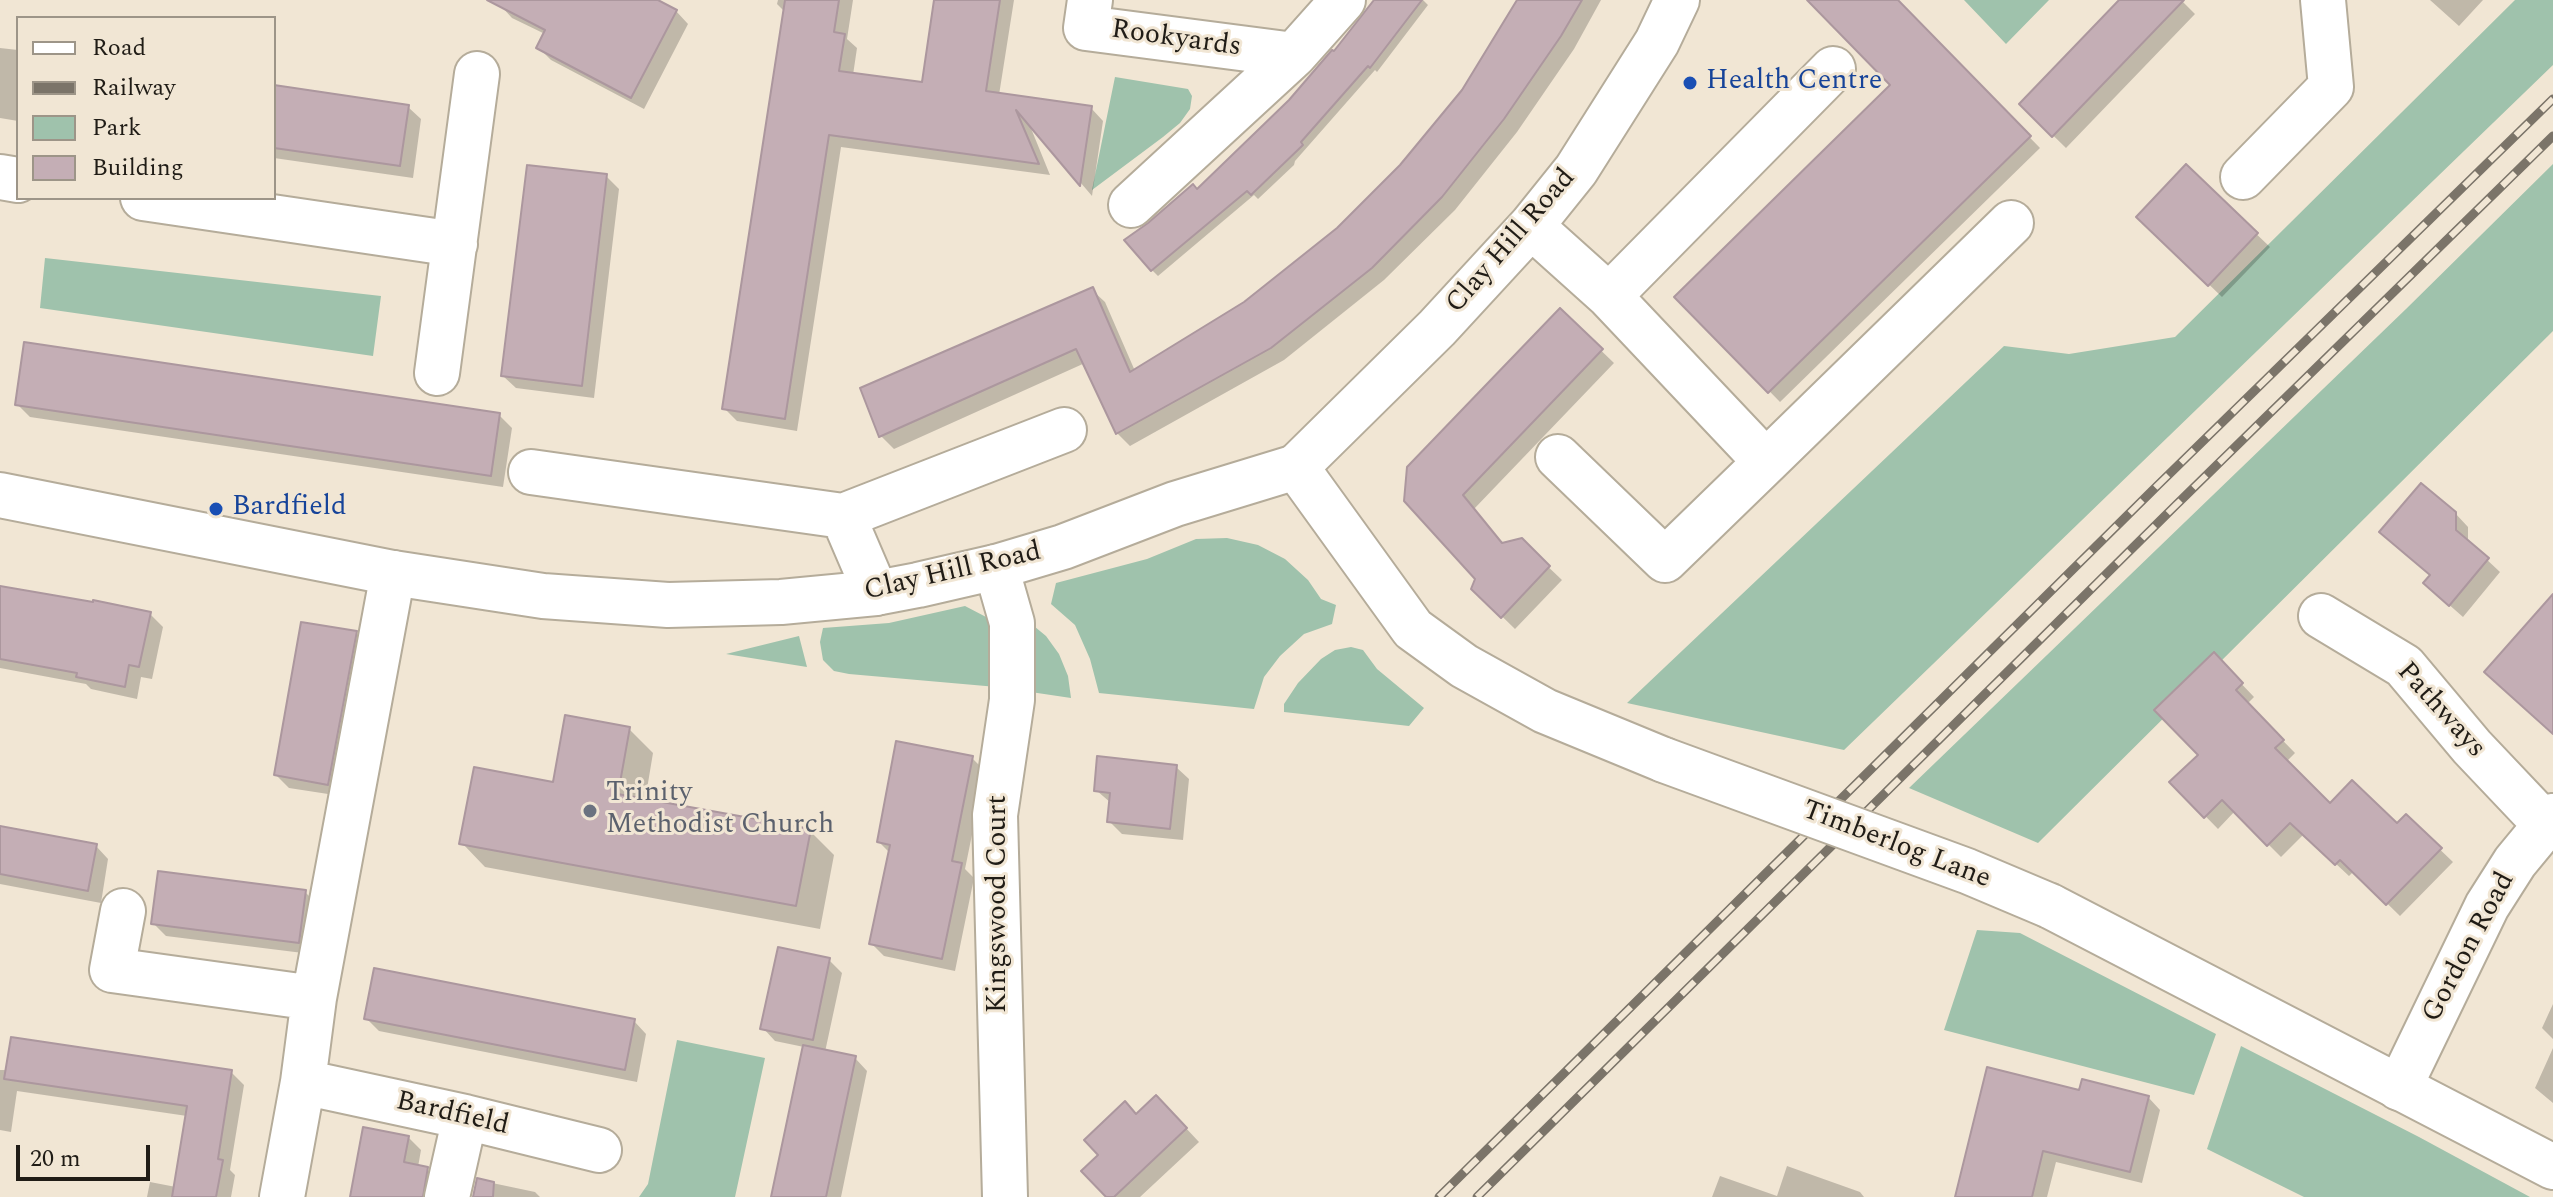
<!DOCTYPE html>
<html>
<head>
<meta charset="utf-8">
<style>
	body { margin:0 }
	#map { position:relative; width:2553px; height:1197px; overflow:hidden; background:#f1e6d4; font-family:Spectral,serif }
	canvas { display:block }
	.legend { position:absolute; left:16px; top:16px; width:260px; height:184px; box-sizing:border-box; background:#f1e6d4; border:2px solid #9d9588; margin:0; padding:10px 14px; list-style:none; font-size:24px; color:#201c16 }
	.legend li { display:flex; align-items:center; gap:16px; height:40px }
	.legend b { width:40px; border:2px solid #9d9588 }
	.scale { position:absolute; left:16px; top:1145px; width:134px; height:36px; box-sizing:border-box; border:4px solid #201c16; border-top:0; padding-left:10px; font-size:24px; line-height:28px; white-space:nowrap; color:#201c16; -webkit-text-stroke:6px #f1e6d4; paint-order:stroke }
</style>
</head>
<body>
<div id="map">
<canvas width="2553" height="1197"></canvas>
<ul class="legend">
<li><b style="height:10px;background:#fff"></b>Road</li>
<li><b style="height:10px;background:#7b7469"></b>Railway</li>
<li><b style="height:22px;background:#9fc2ac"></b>Park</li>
<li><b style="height:22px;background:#c4aeb5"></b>Building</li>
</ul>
<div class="scale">20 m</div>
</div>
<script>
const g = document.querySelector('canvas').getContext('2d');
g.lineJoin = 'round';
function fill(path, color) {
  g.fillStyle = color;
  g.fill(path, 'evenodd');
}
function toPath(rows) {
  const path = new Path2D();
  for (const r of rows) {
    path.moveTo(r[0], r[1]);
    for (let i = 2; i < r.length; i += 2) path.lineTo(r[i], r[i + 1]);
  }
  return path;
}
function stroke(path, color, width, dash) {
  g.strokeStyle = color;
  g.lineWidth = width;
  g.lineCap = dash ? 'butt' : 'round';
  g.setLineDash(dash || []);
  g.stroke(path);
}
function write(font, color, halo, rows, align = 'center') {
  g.font = font + ' Spectral,serif';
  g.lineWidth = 6;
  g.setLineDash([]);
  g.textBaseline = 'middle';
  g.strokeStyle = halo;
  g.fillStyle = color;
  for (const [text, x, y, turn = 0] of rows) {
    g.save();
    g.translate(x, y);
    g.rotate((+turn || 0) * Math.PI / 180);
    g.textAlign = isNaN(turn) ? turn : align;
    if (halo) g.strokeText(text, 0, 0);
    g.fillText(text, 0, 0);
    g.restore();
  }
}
fill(toPath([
	[1964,0,2049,0,2006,44],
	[2515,0,2553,0,2553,65,1844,750,1627,703,2004,346,2069,354,2175,337],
	[1115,77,1188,89,1192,96,1190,109,1180,123,1163,137,1092,190],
	[2553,164,2553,331,2038,843,1909,788,2406,309],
	[45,258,381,296,373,356,40,308],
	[1227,538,1258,545,1285,559,1308,580,1321,599,1336,605,1332,624,1304,634,1280,656,1264,677,1254,709,1099,693,1090,659,1075,625,1051,604,1056,583,1147,559,1196,539],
	[965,606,988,618,998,631,997,687,849,674,834,671,823,660,820,642,823,628,889,623],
	[1029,622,1046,636,1059,654,1068,676,1071,698,1024,691],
	[799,636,807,667,726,654],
	[1351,647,1363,650,1377,669,1424,708,1409,726,1284,712,1284,704,1298,683,1321,659,1335,650],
	[1977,930,2020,933,2216,1034,2194,1095,1944,1030],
	[677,1040,765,1058,735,1197,639,1197,648,1184],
	[2241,1046,2419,1137,2530,1197,2304,1197,2207,1149]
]), '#9fc2ac');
fill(toPath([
	[502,0,654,0,676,11,688,24,644,109,551,60,538,47,545,34,512,18,500,5],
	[778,0,853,0,847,39,857,48,853,75,923,85,937,0,1014,0,999,95,1091,108,1103,121,1092,196,1028,121,1050,175,841,147,797,431,737,421,724,408,785,12,777,4],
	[1376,0,1423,0,1428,5,1377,72,1375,70,1295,161,1294,165,1258,199,1254,195,1158,276,1152,270,1197,191,1303,89],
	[1519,0,1601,0,1574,49,1517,132,1455,210,1384,280,1284,360,1130,446,1117,433,1085,363,894,449,881,436,1092,290,1105,302,1135,371,1246,304,1338,229,1402,166,1464,91],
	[1810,0,1896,0,2040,148,1780,402,1677,297,1893,85],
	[2122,0,2181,0,2195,14,2066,148,2021,104],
	[2430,0,2483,0,2459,26],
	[0,48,18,50,18,121,0,118],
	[274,87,408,107,421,119,413,178,274,158],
	[2186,167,2270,247,2222,297,2139,217],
	[606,176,619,189,594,398,516,388,503,376],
	[1560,311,1614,363,1474,509,1503,544,1521,541,1562,580,1515,629,1474,589,1477,578,1409,468],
	[17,404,499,415,512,428,503,487,30,417],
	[2455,513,2468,527,2468,542,2500,572,2463,617,2438,595,2431,576],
	[0,588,150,614,163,627,152,679,141,677,137,699,91,689,86,684,0,668],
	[356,633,369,646,341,796,289,788,276,775],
	[2214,655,2254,697,2247,704,2295,753,2286,762,2330,806,2397,826,2406,817,2453,862,2400,916,2354,871,2349,876,2304,834,2281,857,2235,811,2218,829,2172,782,2201,755],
	[629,729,653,753,645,801,810,831,834,855,820,929,485,867,462,843,555,784],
	[972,758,985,771,965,869,974,878,955,971,884,956,871,943,890,853,879,842],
	[1176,767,1189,779,1183,840,1122,834,1109,821,1111,803,1096,790],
	[0,828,96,846,108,859,101,903,0,884],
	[305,892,318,905,311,954,166,936,153,923],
	[829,960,842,973,825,1052,855,1058,867,1071,841,1197,773,1197,804,1047,775,1041,763,1028],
	[2553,1004,2553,1039,2542,1028],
	[366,1018,634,1021,646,1034,637,1082,379,1031],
	[2553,1048,2553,1103,2535,1088],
	[0,1070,231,1072,244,1085,230,1170,235,1175,231,1197,147,1197,150,1182,176,1187,187,1116,17,1091,11,1132,0,1130],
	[2081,1092,2148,1097,2160,1110,2142,1183,2056,1162,2047,1197,1957,1197],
	[1169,1110,1199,1142,1140,1197,1108,1197,1136,1116],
	[408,1137,421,1150,418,1167,427,1169,440,1182,436,1197,352,1197],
	[1787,1166,1860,1192,1864,1197,1712,1197,1720,1176,1777,1196],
	[478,1180,535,1192,540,1197,475,1197]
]), '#0003');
const building = toPath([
	[487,0,658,0,677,10,631,98,536,48,545,30,487,0],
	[785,0,839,0,834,32,845,34,839,71,922,82,934,0,1000,0,986,91,1092,106,1080,186,1016,110,1039,164,829,135,785,419,722,409,785,0],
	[1374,0,1422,0,1370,68,1368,66,1301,142,1303,145,1251,195,1247,191,1151,271,1124,240,1148,223,1193,184,1197,189,1289,100,1332,50,1334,51,1374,0],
	[1517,0,1582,0,1561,36,1504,119,1442,197,1372,268,1271,348,1116,434,1076,349,879,437,860,388,1093,287,1130,372,1244,302,1337,228,1400,165,1462,90,1517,0],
	[1807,0,1898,0,2031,136,1768,393,1674,297,1890,85,1807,0],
	[2119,0,2184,0,2052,137,2019,104,2119,0],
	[274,85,409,105,400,166,274,148,274,85],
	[2186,164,2258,233,2208,286,2136,217,2186,164],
	[527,165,607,174,582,386,501,376,527,165],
	[1560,308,1603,349,1463,495,1502,543,1522,538,1550,566,1501,618,1471,589,1475,579,1404,501,1407,467,1560,308],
	[24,342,500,413,491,476,15,405,24,342],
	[2421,483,2456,512,2456,530,2489,558,2449,606,2423,583,2430,575,2379,532,2421,483],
	[0,586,93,602,93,600,151,612,139,667,129,665,125,687,76,677,77,673,0,659,0,586],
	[2553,594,2553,734,2484,672,2553,594],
	[301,622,357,631,328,785,274,775,301,622],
	[2214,652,2243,683,2236,690,2284,740,2275,748,2330,803,2352,780,2397,823,2406,814,2442,848,2386,905,2340,860,2335,865,2290,823,2267,846,2222,800,2204,818,2169,782,2198,755,2154,710,2214,652],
	[565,715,630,727,618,794,811,829,796,906,459,844,474,767,553,782,565,715],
	[896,741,973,756,952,861,962,863,942,959,869,944,890,845,877,842,896,741],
	[1097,756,1177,765,1170,829,1107,822,1110,793,1094,791,1097,756],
	[0,826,97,844,88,891,0,874,0,826],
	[158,871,306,890,299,943,151,924,158,871],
	[778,947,830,958,813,1040,760,1029,778,947],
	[374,968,635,1019,625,1070,364,1019,374,968],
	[11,1037,232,1070,218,1159,223,1160,216,1197,172,1197,187,1106,4,1079,11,1037],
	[803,1045,856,1056,826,1197,771,1197,803,1045],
	[1987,1067,2079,1090,2082,1079,2149,1096,2130,1172,2043,1151,2032,1197,1955,1197,1987,1067],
	[1156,1095,1187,1128,1114,1197,1106,1197,1081,1171,1098,1155,1084,1140,1125,1101,1136,1114,1156,1095],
	[363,1127,409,1136,404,1162,428,1167,423,1197,350,1197,363,1127],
	[477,1178,494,1182,493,1197,473,1197,477,1178]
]);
fill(building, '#c4aeb5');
stroke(building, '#ac979e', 2);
const minor = toPath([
	[1090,0,1086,28,1294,55],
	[0,177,18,180],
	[2243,177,2331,87,2323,0],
	[143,198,455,244],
	[1131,205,1294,55,1343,0],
	[1531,226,1609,296,1833,69],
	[1609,296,1766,462,2011,223],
	[437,373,477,74],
	[1558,457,1665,560,1766,462],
	[1296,467,1437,328,1531,226,1576,170,1657,42,1677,0],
	[531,472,843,516,876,593],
	[843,516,1064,430],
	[996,567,1012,623,1012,700,995,815,1005,1197],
	[2321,616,2404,666,2472,747,2545,824],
	[123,911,112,970,314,998],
	[303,1082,465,1117,599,1150],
	[2399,1088,2487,906,2515,862,2553,816],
	[282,1197,303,1082,314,998,393,573],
	[447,1197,465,1117]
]);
const major = toPath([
	[0,495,393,573,543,596,668,605,781,602,876,593,918,585,996,567,1063,547,1175,504,1296,467,1413,629,1464,666,1545,711,1664,760],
	[2050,906,2553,1167]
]);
stroke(minor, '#b5ac9a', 48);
stroke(major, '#b5ac9a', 48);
stroke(minor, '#fff', 44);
stroke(major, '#fff', 44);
const rail = toPath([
	[1439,1197,2157,486,2553,99],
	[1477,1197,2176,505,2553,136]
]);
stroke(rail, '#7b7469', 9);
stroke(rail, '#f1e6d4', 6, [18]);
const majorBridge = toPath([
	[1664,760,1967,871,2050,906]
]);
stroke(majorBridge, '#b5ac9a', 48, []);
stroke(majorBridge, '#fff', 44);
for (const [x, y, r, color] of [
	[1690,83,8,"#1a4fb4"],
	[216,509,8,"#1a4fb4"],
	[590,811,8,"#6b7280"]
]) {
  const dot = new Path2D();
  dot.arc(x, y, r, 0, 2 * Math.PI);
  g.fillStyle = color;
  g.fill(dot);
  stroke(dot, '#f1e6d4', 3);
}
write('28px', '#201c16', '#f1e6d4', [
	["Rookyards",1176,40,8],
	["Clay Hill Road",1512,242,-49],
	["Clay Hill Road",953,573,-13],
	["Pathways",2440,711,48],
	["Timberlog Lane",1896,846,21],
	["Kingswood Court",1000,904,-90],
	["Gordon Road",2470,948,-62],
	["Bardfield",452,1115,13]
]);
write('28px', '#164399', '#f1e6d4', [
	["Health Centre",1706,83],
	["Bardfield",232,509]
], 'left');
write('28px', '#5b616d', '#f1e6d4', [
	["Trinity",606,795],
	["Methodist Church",606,827]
], 'left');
</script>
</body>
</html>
